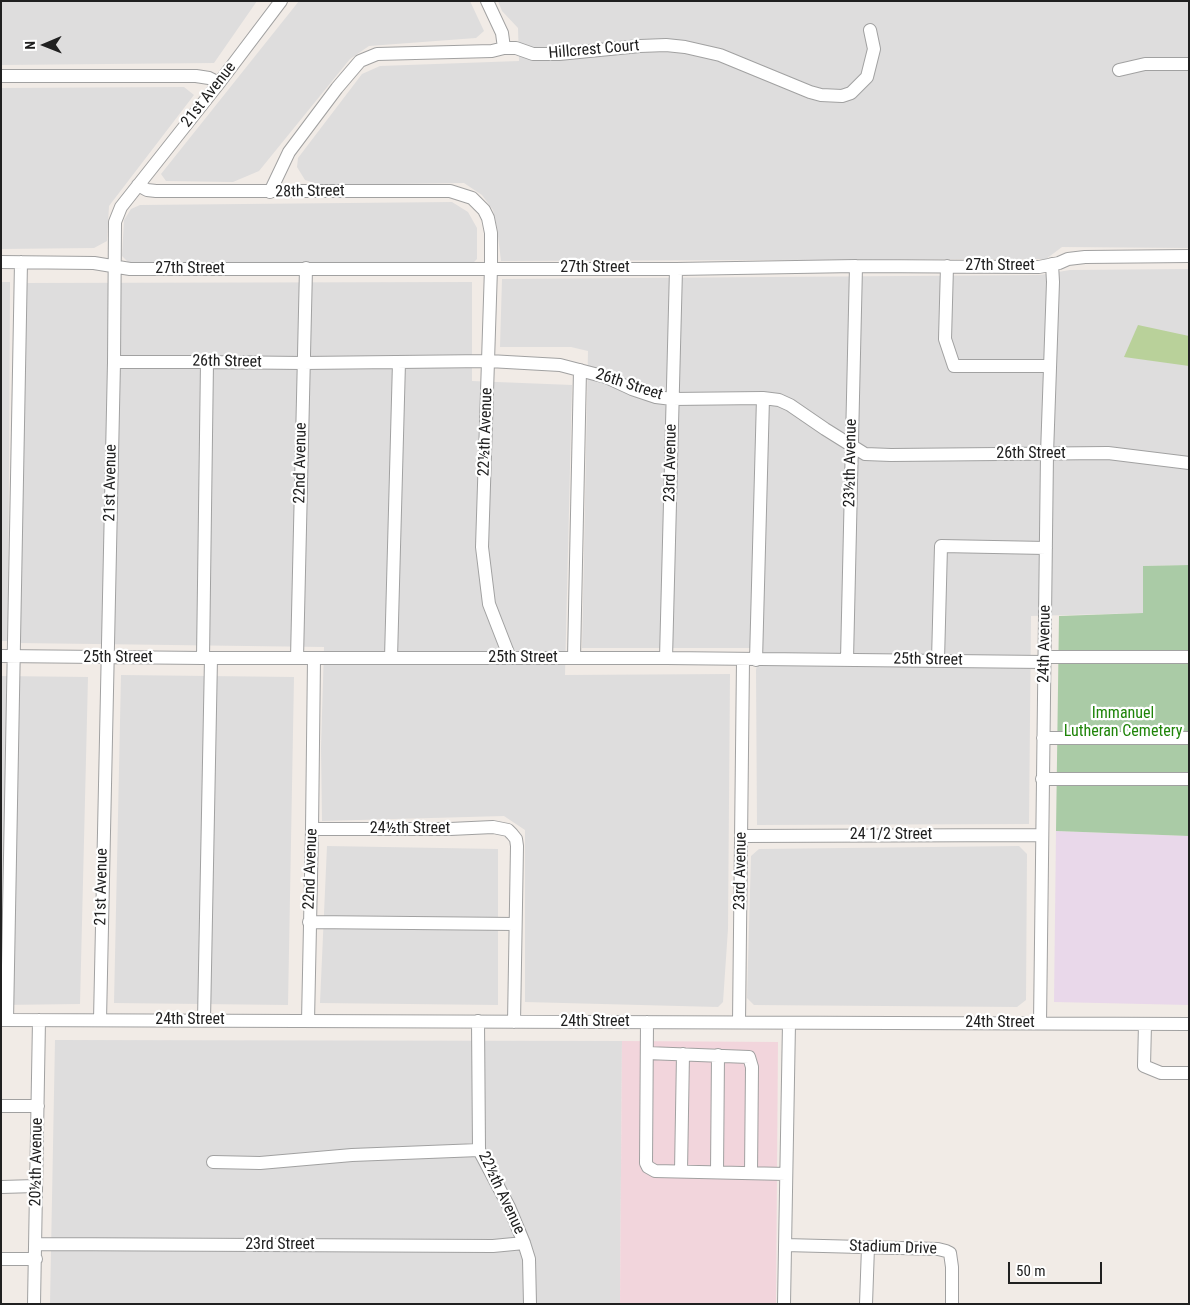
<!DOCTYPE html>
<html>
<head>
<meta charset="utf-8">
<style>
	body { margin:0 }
	#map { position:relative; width:1190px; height:1305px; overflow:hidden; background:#f1ebe6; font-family:"Roboto Condensed",sans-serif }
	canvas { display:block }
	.frame { position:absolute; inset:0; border:2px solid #202020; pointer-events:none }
	.north { position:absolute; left:20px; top:20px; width:50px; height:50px; -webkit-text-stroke:4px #fff; paint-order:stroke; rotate:269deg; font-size:14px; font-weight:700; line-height:20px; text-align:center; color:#202020 }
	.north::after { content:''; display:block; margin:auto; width:18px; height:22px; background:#202020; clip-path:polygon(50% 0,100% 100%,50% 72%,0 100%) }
	.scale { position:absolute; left:1008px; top:1262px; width:94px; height:22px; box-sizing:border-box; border:2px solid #202020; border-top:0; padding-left:6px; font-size:15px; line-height:18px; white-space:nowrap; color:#202020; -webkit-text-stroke:4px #fff; paint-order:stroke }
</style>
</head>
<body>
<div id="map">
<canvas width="1190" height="1305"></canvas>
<div class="frame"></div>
<div class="north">N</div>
<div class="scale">50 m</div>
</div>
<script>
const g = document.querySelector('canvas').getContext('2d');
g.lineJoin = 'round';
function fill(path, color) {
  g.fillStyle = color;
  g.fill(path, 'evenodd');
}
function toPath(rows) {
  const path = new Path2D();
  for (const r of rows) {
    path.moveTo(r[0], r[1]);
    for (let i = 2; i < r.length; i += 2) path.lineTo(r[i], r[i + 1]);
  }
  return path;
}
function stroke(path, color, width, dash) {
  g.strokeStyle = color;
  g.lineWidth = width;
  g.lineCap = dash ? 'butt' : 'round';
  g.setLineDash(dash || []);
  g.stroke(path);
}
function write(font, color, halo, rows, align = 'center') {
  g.font = font + ' "Roboto Condensed",sans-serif';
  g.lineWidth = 4.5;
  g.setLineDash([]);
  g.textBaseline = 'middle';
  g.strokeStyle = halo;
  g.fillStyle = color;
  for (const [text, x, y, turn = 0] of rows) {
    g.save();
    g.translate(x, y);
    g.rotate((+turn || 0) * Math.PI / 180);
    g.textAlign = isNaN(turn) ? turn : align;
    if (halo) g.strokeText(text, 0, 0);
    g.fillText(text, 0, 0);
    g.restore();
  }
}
fill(toPath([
	[1,1,257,1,214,63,1,65],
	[299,1,470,1,484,31,476,38,369,46,350,59,259,171,233,182,166,181,161,174],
	[498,1,1189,1,1189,248,1062,247,1046,259,501,261,497,228,493,210,482,195,464,183,321,185,305,180,297,167,298,158,362,74,380,66,519,61,518,28,502,11],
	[184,87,194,95,109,206,107,241,94,248,1,249,1,88],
	[452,202,468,212,477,228,477,259,473,263,129,263,122,256,124,220,131,209,140,205],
	[1189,269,1189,565,1143,566,1143,613,1031,616,1029,824,757,825,756,670,761,648,582,648,588,351,571,347,500,347,502,279,1040,275,1070,270],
	[1,282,10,282,8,641,1,641],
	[472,282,472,381,572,385,565,675,730,674,728,929,723,1002,718,1007,525,1002,525,830,504,816,322,821,321,748,324,647,18,643,26,283],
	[121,675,294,677,288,1005,114,1003],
	[1,676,88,677,80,1004,1,1005],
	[327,846,498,849,498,1005,320,1003],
	[1019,846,1027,854,1026,1000,1017,1007,754,1005,747,998,751,856,759,849],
	[55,1040,622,1041,620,1304,50,1304]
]), '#dedddd');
fill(toPath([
	[622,1041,778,1042,776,1304,620,1304]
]), '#f2d5dc');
fill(toPath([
	[1056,831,1189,836,1189,1005,1054,1002]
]), '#e9d8ea');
fill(toPath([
	[1138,325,1189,336,1189,366,1124,357]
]), '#b9d19a');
fill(toPath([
	[1189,565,1189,836,1056,831,1059,616,1143,613,1143,566]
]), '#aacba6');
const minor = toPath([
	[487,1,502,33,504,48],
	[1119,70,1145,64,1189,64],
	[1,76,196,76,209,78,219,83],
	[138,185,147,190,156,191,450,191,472,198,484,210,488,218,491,233,491,268,482,547,489,604,510,658],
	[270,192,289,152,337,88,360,61,377,54,492,51,504,48,516,48,533,54,559,54,640,46,666,45,685,47,720,55,810,92,821,95,842,96,851,93,867,77,874,49,870,30],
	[1,262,94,263,130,269,676,269,856,266,1039,267,1059,263,1068,259,1085,257,1189,256],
	[947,266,945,339,954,366,1050,366],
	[114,362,207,362,303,363,489,361,560,365,606,377,632,389,656,397,672,399,763,398,779,400,790,405,825,429,865,454,891,455,1108,453,1189,463],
	[1,656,203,658,666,658,1044,662],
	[1045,657,1189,657],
	[203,658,207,362],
	[297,658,306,268],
	[391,658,399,362],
	[574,658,580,370],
	[666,658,676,269],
	[847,659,856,266],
	[756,660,763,398],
	[938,660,941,546,1046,548],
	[1043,738,1189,738],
	[1042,779,1189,779],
	[312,829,450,829,493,827,508,830,512,834,516,839,517,846,514,1022],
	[741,836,1041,835],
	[309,922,515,924],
	[1,1020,1189,1024],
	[7,1020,21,262],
	[100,1020,114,362,115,222,121,207,219,83,281,1],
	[204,1020,211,658],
	[308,1021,312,829,314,658],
	[478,1021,479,1150,509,1207,524,1243,529,1259,530,1304],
	[647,1022,646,1163,648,1167,655,1171,786,1174],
	[739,1022,743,660],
	[1040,1023,1047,454,1053,282,1052,264],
	[1145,1024,1144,1066,1161,1073,1189,1073],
	[647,1053,749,1057,752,1067,751,1173],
	[1,1106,38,1106],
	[213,1162,260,1163,352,1155,479,1150],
	[681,1171,683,1054],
	[717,1172,718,1055],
	[1,1187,36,1186],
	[35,1244,493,1246,524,1243],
	[785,1245,938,1249,946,1251,950,1253,952,1267,952,1304],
	[1,1259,36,1259],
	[34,1304,39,1020],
	[784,1304,789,1023],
	[866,1304,868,1247]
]);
stroke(minor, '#a1a1a1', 14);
stroke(minor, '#fff', 12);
write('16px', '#202020', '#fff', [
	["Hillcrest Court",594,50,-5],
	["21st Avenue",209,95,-52],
	["28th Street",310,192,-1],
	["27th Street",1000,266],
	["27th Street",595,268],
	["27th Street",190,269],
	["26th Street",227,362,1],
	["26th Street",629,385,18],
	["22½th Avenue",486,432,-88],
	["26th Street",1031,454],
	["22nd Avenue",301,463,-89],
	["23rd Avenue",671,463,-89],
	["23½th Avenue",851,463,-89],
	["21st Avenue",111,483,-89],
	["24th Avenue",1045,644,-89],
	["25th Street",118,658],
	["25th Street",523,658],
	["25th Street",928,660,1],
	["24½th Street",410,829],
	["24 1/2 Street",891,835],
	["22nd Avenue",311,869,-88],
	["23rd Avenue",741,871,-89],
	["21st Avenue",102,887,-89],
	["24th Street",190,1020],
	["24th Street",595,1022],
	["24th Street",1000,1023],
	["20½th Avenue",37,1162,-89],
	["22½th Avenue",501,1193,65],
	["23rd Street",280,1245],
	["Stadium Drive",893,1248,2]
]);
write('16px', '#1e8408', '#fff', [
	["Immanuel",1123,714],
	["Lutheran Cemetery",1123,732]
]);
</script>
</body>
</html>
